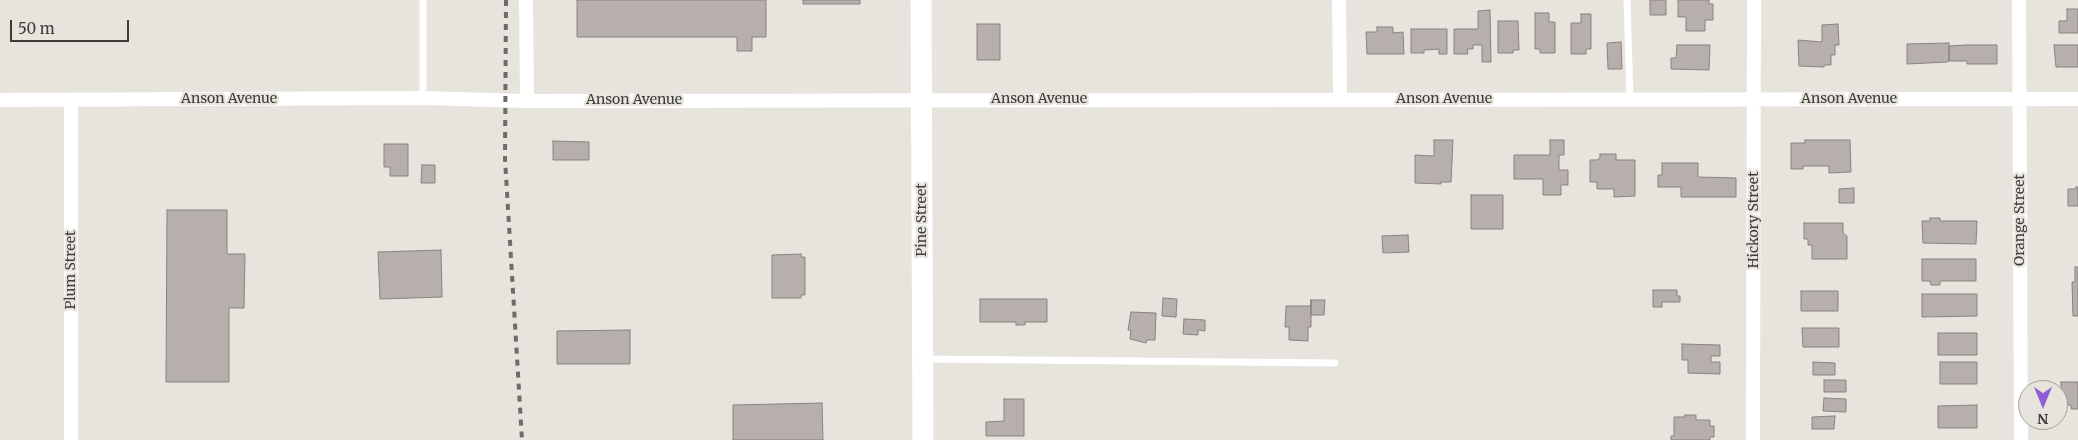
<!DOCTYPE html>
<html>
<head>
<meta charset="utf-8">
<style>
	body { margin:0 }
	#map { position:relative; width:2078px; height:440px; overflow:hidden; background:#e7e3dd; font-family:Merriweather,serif }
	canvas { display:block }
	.north { position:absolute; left:2018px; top:380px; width:50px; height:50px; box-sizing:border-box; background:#e7e3dd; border:1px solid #a3a09b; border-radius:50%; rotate:180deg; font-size:14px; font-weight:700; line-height:20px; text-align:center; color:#3d3c39 }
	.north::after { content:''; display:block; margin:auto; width:18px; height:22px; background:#915dd6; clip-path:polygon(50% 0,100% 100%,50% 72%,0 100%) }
	.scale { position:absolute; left:10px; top:20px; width:119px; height:22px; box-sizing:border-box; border:2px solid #3d3c39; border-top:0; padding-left:6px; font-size:15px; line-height:18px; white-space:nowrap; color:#3d3c39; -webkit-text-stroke:4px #e7e3dd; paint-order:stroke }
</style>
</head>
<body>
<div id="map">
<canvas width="2078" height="440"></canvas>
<div class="north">N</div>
<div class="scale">50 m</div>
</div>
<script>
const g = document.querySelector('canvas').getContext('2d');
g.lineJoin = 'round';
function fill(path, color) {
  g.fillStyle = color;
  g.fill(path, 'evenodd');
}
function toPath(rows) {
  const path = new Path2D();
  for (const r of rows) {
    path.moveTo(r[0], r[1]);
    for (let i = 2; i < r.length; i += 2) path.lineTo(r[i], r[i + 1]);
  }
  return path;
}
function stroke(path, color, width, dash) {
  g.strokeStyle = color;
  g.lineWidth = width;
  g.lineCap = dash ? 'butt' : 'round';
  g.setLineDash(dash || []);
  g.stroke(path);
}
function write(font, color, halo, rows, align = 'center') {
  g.font = font + ' Merriweather,serif';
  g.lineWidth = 4.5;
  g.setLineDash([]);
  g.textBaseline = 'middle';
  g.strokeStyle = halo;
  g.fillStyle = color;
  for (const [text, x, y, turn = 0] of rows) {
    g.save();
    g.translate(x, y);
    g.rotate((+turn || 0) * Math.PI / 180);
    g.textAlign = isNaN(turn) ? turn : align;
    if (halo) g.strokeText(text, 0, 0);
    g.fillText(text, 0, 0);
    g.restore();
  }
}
const building = toPath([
	[577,0,766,0,766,37,752,37,752,51,737,51,737,37,577,37,577,0],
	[803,0,860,0,860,4,803,4,803,0],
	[1650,0,1666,0,1666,15,1650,15,1650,0],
	[1678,0,1709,0,1709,4,1713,4,1713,20,1705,20,1705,31,1686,31,1686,17,1678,17,1678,0],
	[2067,9,2078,9,2078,33,2059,33,2059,21,2067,21,2067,9],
	[1490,10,1491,62,1482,62,1482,45,1473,45,1473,49,1467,49,1468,54,1454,54,1454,29,1478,29,1478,11,1490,10],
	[1535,13,1549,13,1549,22,1555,22,1555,53,1540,53,1540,49,1535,49,1535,13],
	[1581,14,1591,14,1591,49,1586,49,1586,54,1571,54,1571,23,1581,23,1581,14],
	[1498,21,1518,21,1519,50,1513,50,1513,53,1498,53,1498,21],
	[977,24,1000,24,1000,60,977,60,977,24],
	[1838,24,1839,45,1835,45,1835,55,1831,55,1831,65,1824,65,1824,67,1799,66,1798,40,1822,42,1822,25,1838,24],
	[1377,27,1393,27,1393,33,1403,32,1404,54,1367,54,1366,32,1377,32,1377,27],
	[1411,29,1447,29,1447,54,1439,54,1439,49,1424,50,1424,53,1411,53,1411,29],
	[1621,42,1622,69,1608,69,1607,43,1621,42],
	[1949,43,1949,61,1947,62,1907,64,1907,44,1949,43],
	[1677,45,1710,45,1709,70,1671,69,1671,58,1676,58,1677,45],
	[1967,45,1997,45,1997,64,1967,64,1967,61,1949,61,1949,46,1967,45],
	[2054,45,2078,45,2078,67,2056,67,2054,45],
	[1434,140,1453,140,1451,182,1441,182,1441,184,1415,183,1415,155,1434,156,1434,140],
	[1550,140,1564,140,1564,155,1559,155,1559,170,1568,170,1568,185,1561,185,1561,195,1543,195,1543,179,1514,179,1514,155,1550,155,1550,140],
	[1805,140,1850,140,1851,172,1829,173,1829,166,1803,166,1803,169,1791,169,1791,143,1805,143,1805,140],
	[553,141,589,142,589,160,553,160,553,141],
	[384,144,408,144,408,176,390,176,390,167,384,167,384,144],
	[1600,154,1616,154,1616,160,1635,160,1635,196,1614,197,1614,189,1597,189,1597,182,1590,182,1590,160,1597,160,1600,158,1600,154],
	[1662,163,1698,163,1698,177,1736,178,1736,197,1681,197,1681,187,1658,187,1658,175,1662,175,1662,163],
	[422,165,435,165,435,183,421,183,422,165],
	[2076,187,2078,187,2078,206,2068,206,2068,189,2076,189,2076,187],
	[1854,188,1854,203,1839,203,1839,189,1854,188],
	[1471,195,1503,195,1503,229,1471,229,1471,195],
	[167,210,227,210,227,254,245,254,244,308,229,308,229,382,166,382,167,210],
	[1930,218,1940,218,1940,221,1977,221,1976,244,1923,243,1922,221,1930,221,1930,218],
	[1804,223,1843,223,1843,233,1847,236,1847,259,1812,259,1812,245,1808,245,1808,239,1804,239,1804,223],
	[1408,235,1409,252,1383,253,1382,236,1408,235],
	[441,250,442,297,380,299,378,252,441,250],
	[801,254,801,257,805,257,805,295,801,295,801,298,772,298,772,255,801,254],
	[1922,259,1976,259,1976,281,1940,281,1940,285,1931,285,1930,281,1922,281,1922,259],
	[2075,267,2078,267,2078,316,2073,316,2072,282,2075,282,2075,267],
	[1653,290,1677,290,1677,296,1680,296,1680,302,1662,302,1662,307,1653,307,1653,290],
	[1801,291,1838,291,1838,311,1801,311,1801,291],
	[1922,294,1977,294,1977,316,1922,317,1922,294],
	[1163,298,1177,299,1176,317,1162,316,1163,298],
	[980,299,1047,299,1047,322,1025,322,1025,325,1016,325,1016,322,980,322,980,299],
	[1311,300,1325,300,1324,315,1311,315,1311,300],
	[1311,300,1311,327,1308,327,1308,341,1289,340,1289,327,1285,327,1286,306,1311,306,1311,300],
	[1131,312,1156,313,1155,340,1147,340,1146,343,1130,339,1131,330,1128,330,1131,312],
	[1184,319,1205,320,1205,331,1198,330,1198,335,1183,334,1184,319],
	[1802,328,1839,328,1839,347,1803,347,1802,328],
	[630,330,630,364,557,364,557,331,630,330],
	[1938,333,1977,333,1977,355,1938,355,1938,333],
	[1682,344,1720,345,1720,356,1711,356,1711,362,1720,362,1720,374,1688,373,1688,360,1682,360,1682,344],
	[1813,362,1835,363,1835,375,1813,375,1813,362],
	[1940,362,1977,362,1977,384,1940,384,1940,362],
	[1824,380,1846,380,1846,392,1824,392,1824,380],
	[2061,382,2078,382,2078,409,2071,409,2071,405,2061,405,2061,382],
	[1824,398,1846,399,1846,412,1823,411,1824,398],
	[1004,399,1024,399,1024,436,986,436,986,422,1004,421,1004,399],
	[822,403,823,440,733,440,733,405,822,403],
	[1977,405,1977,428,1938,428,1938,406,1977,405],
	[1685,415,1696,415,1696,420,1710,420,1710,426,1714,426,1714,437,1710,437,1710,440,1671,440,1671,436,1674,436,1674,417,1685,417,1685,415],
	[1835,416,1834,429,1812,429,1812,417,1835,416]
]);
fill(building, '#b6afac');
stroke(building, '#89837f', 1);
stroke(toPath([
	[423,0,423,98],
	[1627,0,1630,99],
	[926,359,1335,363]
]), '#fff', 7);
stroke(toPath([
	[526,0,527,101],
	[1339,0,1340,99],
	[2019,0,2021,440],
	[0,100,423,98,527,101,2078,99],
	[71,100,71,440],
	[1753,440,1754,0]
]), '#fff', 14);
stroke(toPath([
	[921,0,923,440]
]), '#fff', 21);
stroke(toPath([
	[506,0,505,159,522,440]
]), '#6e6c68', 4, [6, 6]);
write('14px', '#3d3c39', '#e7e3dd', [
	["Anson Avenue",229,99],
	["Anson Avenue",1039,99],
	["Anson Avenue",1444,99],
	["Anson Avenue",1849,99],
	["Anson Avenue",634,100],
	["Pine Street",922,220,-90],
	["Hickory Street",1754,220,-90],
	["Orange Street",2020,220,-90],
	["Plum Street",71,270,-90]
]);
</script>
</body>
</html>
